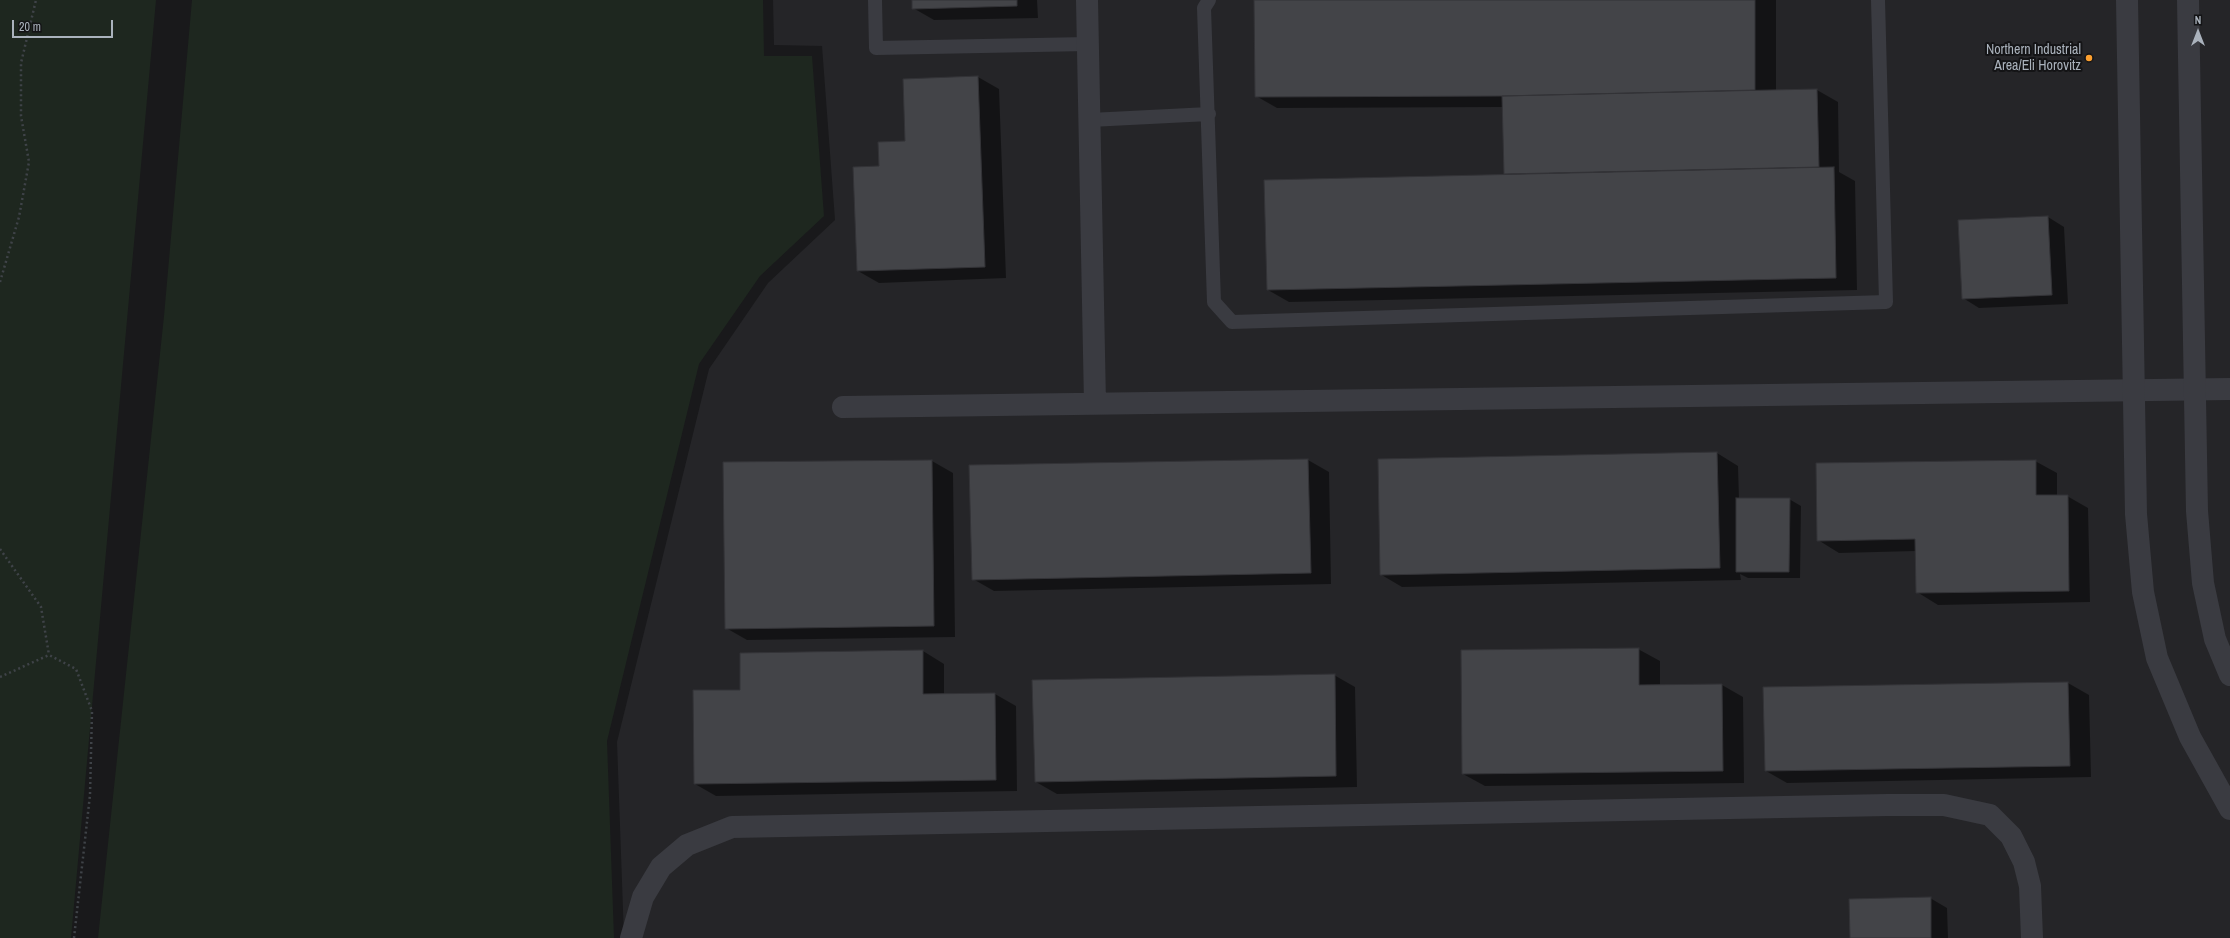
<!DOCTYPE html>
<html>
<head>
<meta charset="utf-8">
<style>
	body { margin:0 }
	#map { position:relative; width:2230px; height:938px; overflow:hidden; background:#19191b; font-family:"Archivo Narrow",sans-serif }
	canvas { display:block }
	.north { position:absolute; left:2178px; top:12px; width:40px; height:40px; -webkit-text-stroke:3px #141416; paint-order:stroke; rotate:0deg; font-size:11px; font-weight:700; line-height:16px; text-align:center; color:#aab2bc }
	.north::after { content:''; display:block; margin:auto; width:14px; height:18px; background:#aab2bc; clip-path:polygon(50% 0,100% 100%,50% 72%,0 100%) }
	.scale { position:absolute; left:12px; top:20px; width:101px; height:18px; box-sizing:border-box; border:2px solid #aab2bc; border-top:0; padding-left:5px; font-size:12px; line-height:14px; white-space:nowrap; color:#aab2bc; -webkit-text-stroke:3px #141416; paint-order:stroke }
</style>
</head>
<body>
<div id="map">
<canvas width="2230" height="938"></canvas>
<div class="north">N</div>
<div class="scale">20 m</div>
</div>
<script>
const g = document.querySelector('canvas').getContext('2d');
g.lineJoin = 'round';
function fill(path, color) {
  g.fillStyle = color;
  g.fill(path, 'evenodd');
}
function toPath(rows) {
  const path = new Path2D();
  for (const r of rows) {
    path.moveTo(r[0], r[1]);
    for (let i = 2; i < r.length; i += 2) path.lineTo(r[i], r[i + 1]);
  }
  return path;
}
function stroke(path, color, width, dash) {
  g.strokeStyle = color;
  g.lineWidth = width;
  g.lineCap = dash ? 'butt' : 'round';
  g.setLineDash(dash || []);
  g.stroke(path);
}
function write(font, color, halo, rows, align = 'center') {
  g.font = font + ' "Archivo Narrow",sans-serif';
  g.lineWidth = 4;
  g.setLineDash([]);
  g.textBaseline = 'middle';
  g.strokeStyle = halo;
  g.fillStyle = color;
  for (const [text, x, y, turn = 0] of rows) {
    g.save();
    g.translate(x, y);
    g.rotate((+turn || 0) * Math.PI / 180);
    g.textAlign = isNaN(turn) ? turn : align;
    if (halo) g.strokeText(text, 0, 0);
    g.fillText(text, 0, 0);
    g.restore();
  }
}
fill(toPath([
	[773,0,2230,0,2230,938,624,938,617,742,709,369,768,283,835,220,822,46,774,45]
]), '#252528');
fill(toPath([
	[0,0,156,0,71,938,0,938],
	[192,0,763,0,764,56,812,56,824,216,760,276,699,364,607,741,614,938,98,938,164,316]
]), '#1e271f');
fill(toPath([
	[913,0,1037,0,1038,18,934,20,913,8],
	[1255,0,1776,0,1776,91,1817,90,1838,102,1839,172,1855,181,1857,290,1289,302,1268,290,1505,175,1504,107,1277,108,1256,96],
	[978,77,999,89,1006,278,879,283,858,271,880,167],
	[2048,217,2064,227,2068,304,1979,308,1963,298],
	[1717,453,1738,466,1739,499,1789,499,1801,506,1800,578,1748,578,1740,574,1741,580,1402,587,1380,574,1379,460],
	[1308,460,1329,472,1331,584,994,591,973,579],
	[932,461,953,473,955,637,747,640,726,628],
	[2035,461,2057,473,2057,496,2067,496,2088,508,2090,602,1938,605,1917,592,1916,551,1839,553,1818,540],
	[1638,649,1660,661,1660,686,1722,685,1743,697,1744,783,1485,786,1463,774],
	[923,651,944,664,944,695,995,694,1016,706,1017,791,716,796,695,784,741,691],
	[1334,675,1355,687,1357,787,1057,794,1036,782],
	[2068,683,2089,695,2091,777,1787,783,1766,771,1764,688],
	[1930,898,1947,908,1948,938,1851,938]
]), '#0007');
const building = toPath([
	[912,0,1017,0,1017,6,912,9,912,0],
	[1254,0,1755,0,1755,90,1502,96,1255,97,1254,0],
	[978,76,985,267,857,271,853,167,879,166,878,142,905,141,903,79,978,76],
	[1817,89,1819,167,1504,174,1502,96,1817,89],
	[1834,167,1836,278,1267,290,1264,180,1834,167],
	[2048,216,2052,295,1962,299,1958,220,2048,216],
	[1717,452,1720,568,1380,575,1378,459,1717,452],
	[1308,459,1311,573,972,580,969,465,1308,459],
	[932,460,934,626,725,629,723,462,932,460],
	[2036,460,2036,495,2068,495,2069,591,1916,593,1915,539,1817,541,1816,463,2036,460],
	[1736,498,1790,498,1789,572,1736,572,1736,498],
	[1639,648,1639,685,1722,684,1723,771,1462,774,1461,650,1639,648],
	[923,650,923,694,995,693,996,780,694,784,693,690,740,690,740,653,923,650],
	[1335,674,1336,776,1035,782,1032,680,1335,674],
	[2068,682,2070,766,1765,771,1763,687,2068,682],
	[1931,897,1931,938,1850,938,1849,899,1931,897]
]);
fill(building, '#434448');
stroke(building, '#333337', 1);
stroke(toPath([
	[0,282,19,217,29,162,21,116,21,63,36,0],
	[0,549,41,607,49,655],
	[0,677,49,655,76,669,92,711,90,795,74,938]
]), '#3f4348', 2.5, [2, 3]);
stroke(toPath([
	[875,0,876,48,1088,44],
	[1209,0,1204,8,1214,302,1232,322,1886,302,1878,0],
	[1090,120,1209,114]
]), '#3a3b41', 14);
stroke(toPath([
	[1087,0,1095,403],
	[843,407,2230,389],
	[631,938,643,897,661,867,687,845,732,827,1888,805,1944,805,1990,815,2011,836,2024,862,2030,886,2032,938]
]), '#3a3b41', 22);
stroke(toPath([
	[2127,0,2136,514,2143,592,2157,658,2190,737,2230,809],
	[2188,0,2197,511,2203,583,2215,639,2230,675]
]), '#3a3b41', 22);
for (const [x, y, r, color] of [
	[2089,58,4,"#fda02f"]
]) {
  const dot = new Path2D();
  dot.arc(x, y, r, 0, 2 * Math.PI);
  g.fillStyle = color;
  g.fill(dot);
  stroke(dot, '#141416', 1.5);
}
write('14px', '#aab2bc', '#141416', [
	["Northern Industrial",2081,50],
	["Area/Eli Horovitz",2081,66]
], 'right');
</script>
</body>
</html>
